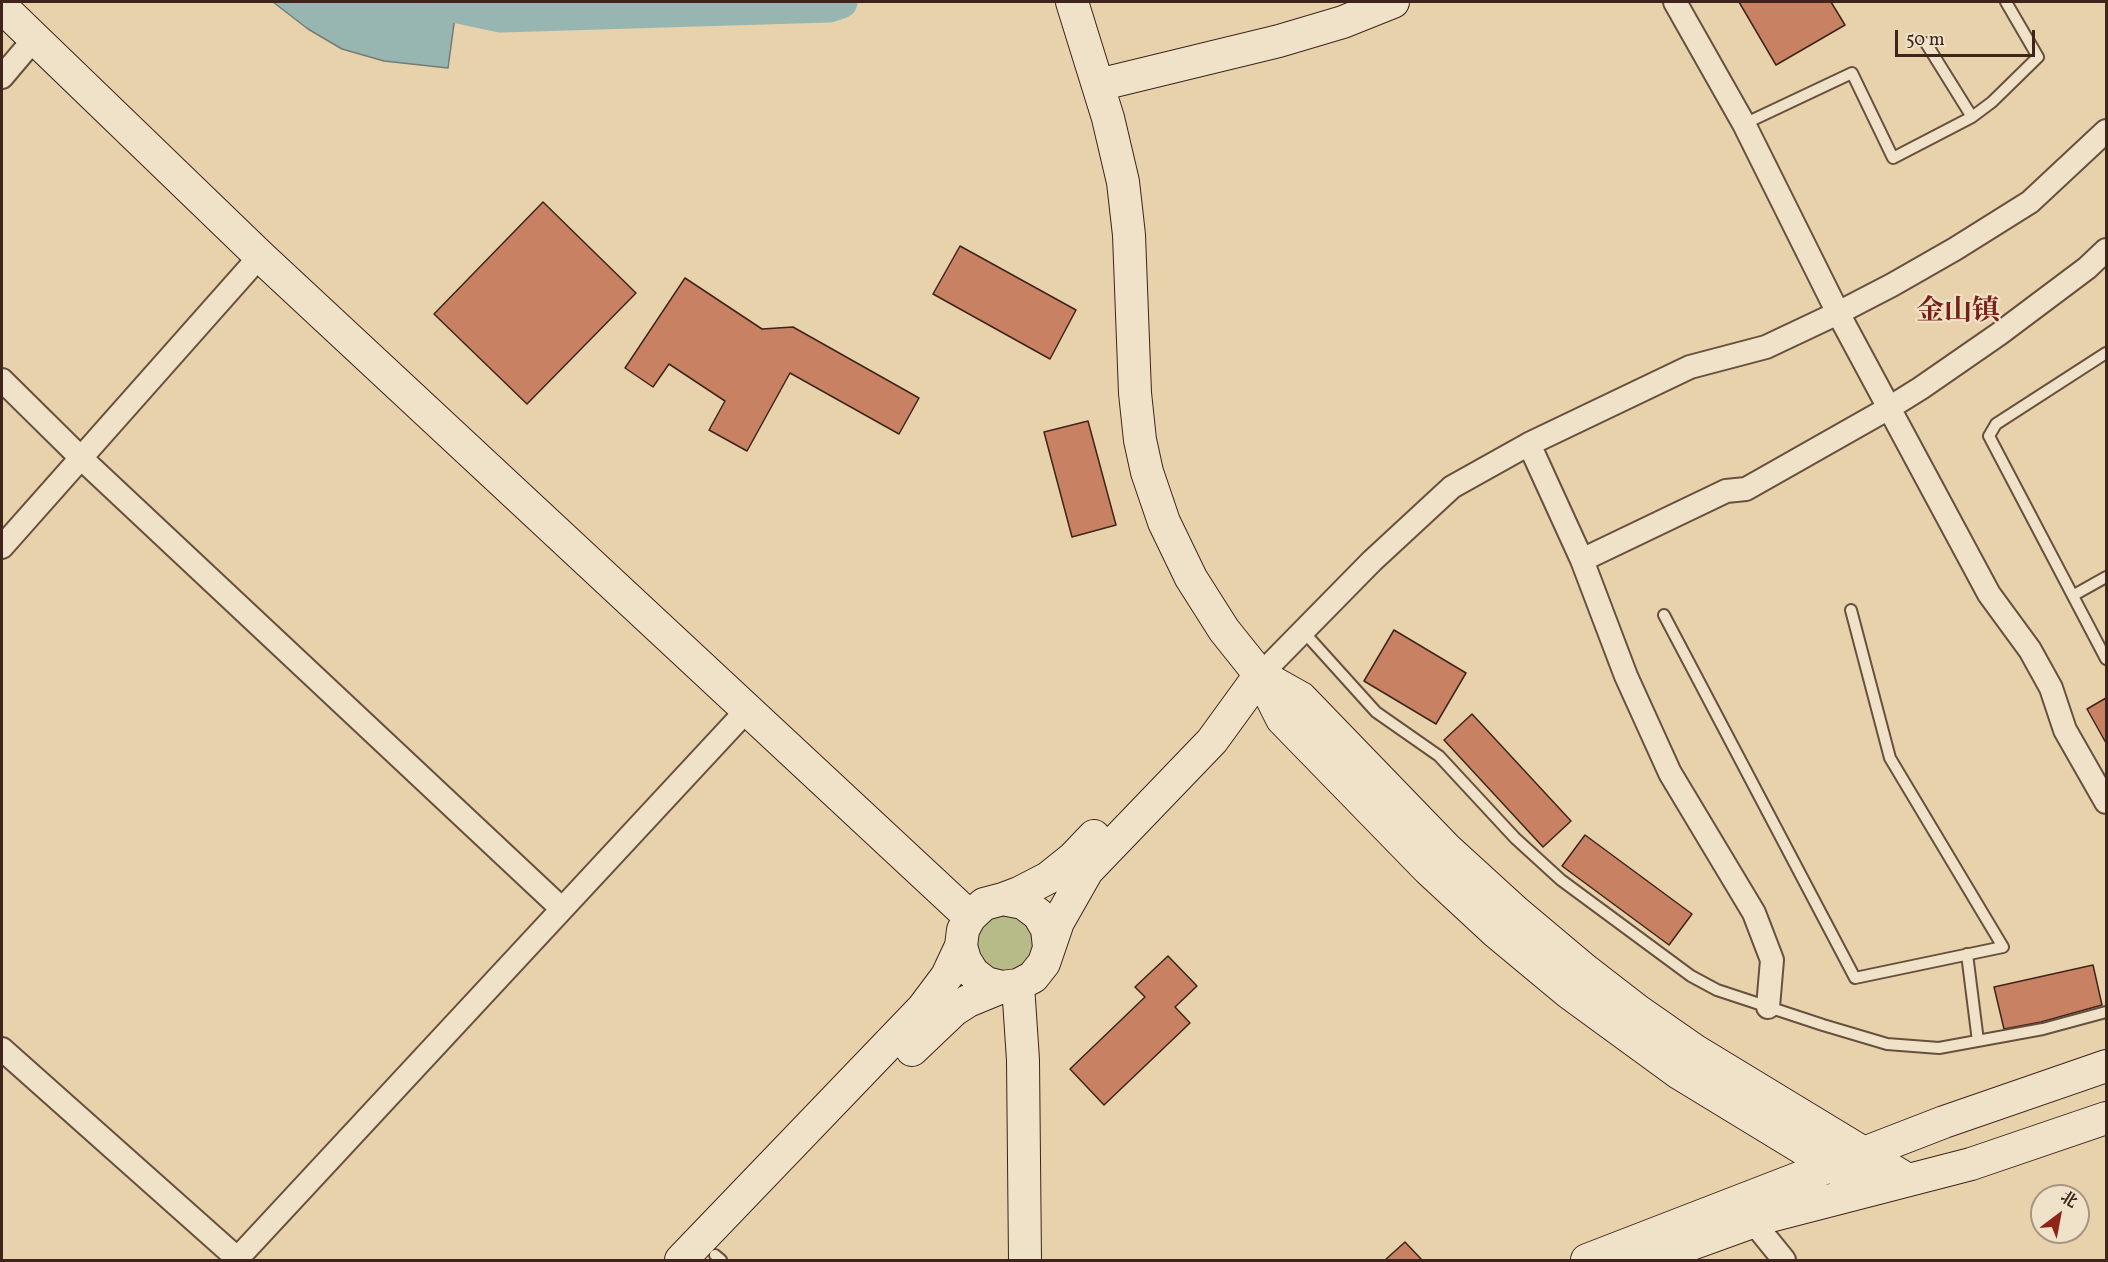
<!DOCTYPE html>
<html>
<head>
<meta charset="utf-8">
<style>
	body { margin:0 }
	#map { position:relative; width:2108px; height:1262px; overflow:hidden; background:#e7d2ac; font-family:Vollkorn,"Noto Serif SC",serif }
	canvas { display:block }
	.frame { position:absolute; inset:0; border:3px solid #3e241a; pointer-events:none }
	.north { position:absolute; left:2030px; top:1184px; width:60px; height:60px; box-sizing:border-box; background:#efe2c9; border:2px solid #a89683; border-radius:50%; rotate:32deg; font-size:16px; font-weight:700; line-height:24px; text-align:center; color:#3e241a }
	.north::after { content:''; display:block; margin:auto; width:21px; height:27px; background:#8f2418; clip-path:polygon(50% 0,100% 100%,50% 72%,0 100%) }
	.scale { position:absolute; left:1895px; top:30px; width:140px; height:27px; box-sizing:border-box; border:3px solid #3e241a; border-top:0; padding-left:8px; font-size:18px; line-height:21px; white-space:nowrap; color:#3e241a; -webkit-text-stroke:4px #efe2c9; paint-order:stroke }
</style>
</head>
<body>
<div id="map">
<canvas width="2108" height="1262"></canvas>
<div class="frame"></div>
<div class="north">北</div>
<div class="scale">50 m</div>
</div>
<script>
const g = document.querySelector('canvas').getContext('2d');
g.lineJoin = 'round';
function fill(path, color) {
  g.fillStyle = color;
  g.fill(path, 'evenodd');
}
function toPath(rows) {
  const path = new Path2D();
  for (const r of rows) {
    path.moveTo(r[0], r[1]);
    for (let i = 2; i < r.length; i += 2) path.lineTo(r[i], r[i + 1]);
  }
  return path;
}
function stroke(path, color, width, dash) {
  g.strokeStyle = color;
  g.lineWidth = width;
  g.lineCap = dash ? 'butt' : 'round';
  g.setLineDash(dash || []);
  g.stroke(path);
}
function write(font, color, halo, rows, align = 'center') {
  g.font = font + ' Vollkorn,"Noto Serif SC",serif';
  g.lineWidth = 4.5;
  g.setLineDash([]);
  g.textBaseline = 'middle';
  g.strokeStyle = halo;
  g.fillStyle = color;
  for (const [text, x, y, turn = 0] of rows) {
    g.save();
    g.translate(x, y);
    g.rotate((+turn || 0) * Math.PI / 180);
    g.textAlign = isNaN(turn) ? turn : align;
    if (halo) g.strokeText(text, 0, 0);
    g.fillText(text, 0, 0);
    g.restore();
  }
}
fill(toPath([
	[992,912,1026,919,1036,943,1030,960,1016,971,998,973,977,957,974,931]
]), '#b7bb88');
const water = toPath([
	[273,2,457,2,448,68,384,61,342,49,308,29,273,2]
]);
fill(water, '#98b6b1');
stroke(water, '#747c75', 1.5);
stroke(toPath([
	[435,2,501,16,829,6,841,2]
]), '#98b6b1', 33);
const building = toPath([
	[1739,2,1831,2,1845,25,1776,65,1739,2],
	[543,202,636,293,527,404,434,314,543,202],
	[960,246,1076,310,1050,359,933,294,960,246],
	[685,278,762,329,793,327,919,398,899,434,790,373,747,451,709,430,725,401,669,364,653,387,625,368,685,278],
	[1088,421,1116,525,1072,537,1044,432,1088,421],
	[1394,630,1466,673,1436,724,1364,681,1394,630],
	[2106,698,2106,743,2087,709,2106,698],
	[1472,714,1571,821,1543,847,1444,740,1472,714],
	[1585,835,1692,914,1669,945,1562,866,1585,835],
	[1168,956,1197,986,1175,1007,1190,1023,1104,1105,1070,1069,1145,997,1135,987,1168,956],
	[2093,965,2102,1005,2041,1022,2004,1029,1994,987,2093,965],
	[1405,1242,1422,1260,1385,1260,1405,1242]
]);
fill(building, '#c98163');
stroke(building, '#3e241a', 1.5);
const lane = toPath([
	[1926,43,1972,117],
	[1744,124,1852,73,1893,158,1972,117,1992,102,2038,57,2006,2],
	[2106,353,1996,424,1989,436,2106,659],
	[2074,595,2106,577],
	[1664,615,1855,978,2003,947,1890,758,1851,610],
	[1302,630,1376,712,1439,756,1515,838,1561,880,1691,976,1717,990,1823,1025,1887,1044,1939,1048,2043,1029,2106,1012],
	[1967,954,1978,1041],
	[715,1255,721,1260]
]);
const street = toPath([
	[1675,2,1744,124,1838,313,1989,594,2030,650,2051,688,2065,730,2106,802],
	[2,77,35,38],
	[2,380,81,458,562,909],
	[1529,444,1582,560,1626,676,1670,773,1754,913,1772,960,1768,1007],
	[2,547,260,256],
	[1582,560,1726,491,1746,489,1889,408,1921,388,1999,334,2087,268,2106,250],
	[1260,675,1372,561,1452,487,1529,444,1690,367,1766,347,1838,313,1892,285,1955,249,2030,202,2106,131],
	[2,1049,239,1260],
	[1745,1212,1784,1260],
	[236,1260,748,709]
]);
const secondary = toPath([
	[1072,2,1108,118,1123,182,1129,235,1135,393,1140,440,1147,472,1164,522,1191,578,1224,630,1260,675,1282,719,1428,869,1497,933,1568,992,1679,1073,1871,1190],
	[2,7,260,256,970,917],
	[1098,85,1279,41,1343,22,1393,2],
	[1260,675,1301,698,1447,849,1516,912,1585,970,1638,1011,1694,1050,1908,1180],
	[1003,899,1019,893,1048,878,1073,858,1094,836],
	[1049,947,1047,929,1038,914,1023,903,1003,899,984,904,970,917,963,930,961,946,965,960,973,973,986,983,1002,987,1018,985,1033,977,1044,963,1058,922,1087,871,1212,741,1260,675],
	[1018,985,1023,1060,1025,1260],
	[912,1050,954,1010,968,1001,1002,987],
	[681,1260,923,1008,947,976,961,946],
	[1587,1260,1944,1122,2106,1066],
	[1647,1260,1766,1217,1971,1164,2106,1118]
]);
stroke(lane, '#68503e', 14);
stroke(street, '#68503e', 26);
stroke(secondary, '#3e241a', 34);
stroke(lane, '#efe2c9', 10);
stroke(street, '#efe2c9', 22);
stroke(secondary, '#efe2c9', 32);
write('bold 28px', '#7a1f14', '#efe2c9', [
	["金山镇",1958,314]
]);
</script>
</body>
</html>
